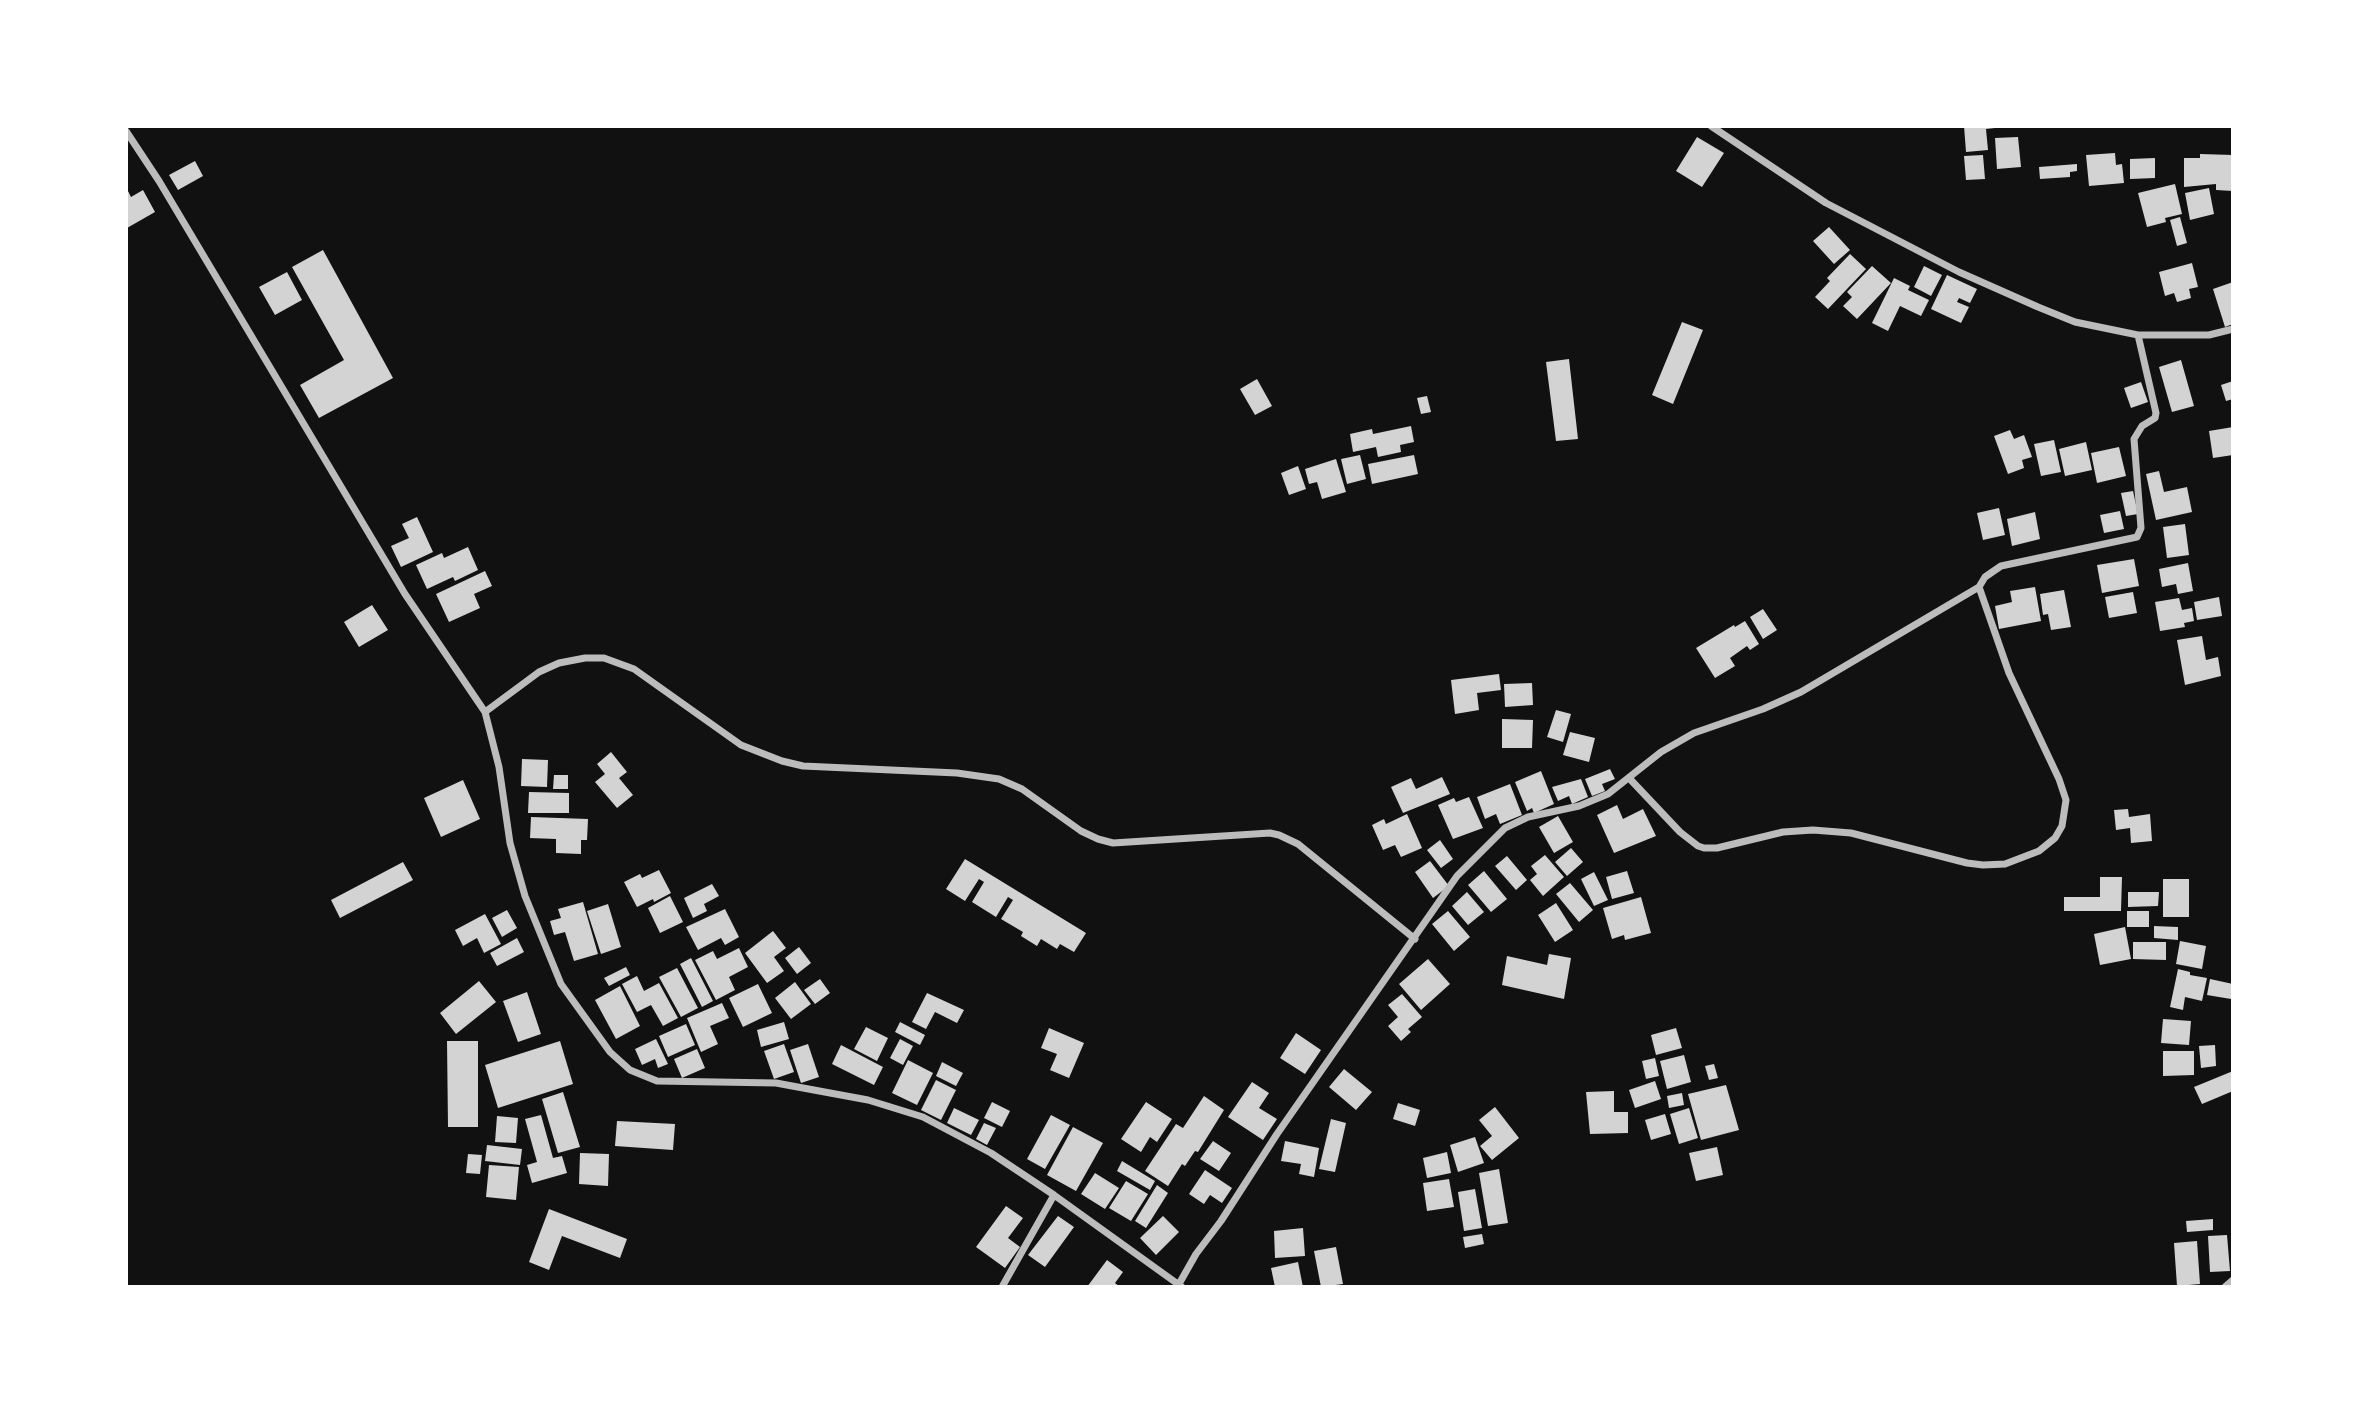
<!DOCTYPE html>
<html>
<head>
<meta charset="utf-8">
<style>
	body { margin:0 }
	#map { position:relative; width:2359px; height:1413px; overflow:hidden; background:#111; font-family:Signika,sans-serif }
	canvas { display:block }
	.frame { position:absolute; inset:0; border:128px solid #fff; pointer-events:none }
</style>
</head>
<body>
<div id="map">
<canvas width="2359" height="1413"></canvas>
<div class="frame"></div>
</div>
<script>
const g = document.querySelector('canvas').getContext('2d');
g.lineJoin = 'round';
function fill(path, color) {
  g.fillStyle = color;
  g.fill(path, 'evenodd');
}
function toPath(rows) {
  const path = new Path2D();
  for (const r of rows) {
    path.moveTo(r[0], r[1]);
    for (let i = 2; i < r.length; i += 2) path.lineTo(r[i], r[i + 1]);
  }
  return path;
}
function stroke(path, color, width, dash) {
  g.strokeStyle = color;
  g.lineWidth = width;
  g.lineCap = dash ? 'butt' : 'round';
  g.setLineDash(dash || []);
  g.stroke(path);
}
fill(toPath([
	[1964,126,1995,126,1995,128,1986,129,1988,150,1966,152],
	[1697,137,1724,153,1702,187,1676,171],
	[2018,137,2021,167,1997,169,1995,138],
	[2115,153,2116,165,2122,164,2124,183,2089,186,2086,155],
	[2200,154,2233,155,2233,191,2216,190,2216,184,2184,187,2184,158,2200,158],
	[1983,155,1985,179,1966,180,1964,156],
	[2155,158,2155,178,2130,179,2130,159],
	[195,161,203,176,178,190,169,175],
	[2077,164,2077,171,2070,172,2070,177,2040,179,2039,167],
	[2175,184,2182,214,2165,218,2166,222,2147,227,2138,193],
	[126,187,131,197,143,190,155,212,127,228],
	[2209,188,2214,214,2190,220,2185,193],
	[2180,217,2187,243,2177,246,2170,220],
	[1829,227,1850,250,1834,264,1813,241],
	[323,250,393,378,319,418,300,385,344,360,292,267],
	[1850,254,1866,269,1828,309,1815,297,1830,281,1827,278],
	[2192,263,2198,287,2189,289,2191,298,2177,302,2174,293,2165,296,2159,272],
	[1872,266,1891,283,1857,319,1843,306,1852,297,1847,292],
	[1924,266,1942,275,1931,296,1914,287],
	[287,272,302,300,275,315,259,287],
	[1947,275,1977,289,1970,303,1959,298,1957,302,1969,307,1961,323,1931,309],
	[1894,278,1910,286,1908,290,1929,300,1921,316,1900,306,1888,331,1872,323],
	[2233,282,2233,324,2225,327,2213,289],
	[1682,322,1703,330,1673,404,1652,395],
	[1569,359,1578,439,1556,441,1546,362],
	[2181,360,2194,406,2172,412,2159,367],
	[1257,379,1272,406,1255,415,1240,389],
	[2233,381,2233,399,2226,401,2221,385],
	[2141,382,2148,402,2131,408,2124,388],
	[1427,396,1431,412,1421,414,1417,398],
	[1411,426,1414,442,1400,445,1401,452,1378,457,1376,447,1353,452,1350,434,1372,429,1373,434],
	[2233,427,2233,455,2213,458,2209,431],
	[2010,430,2014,439,2024,435,2032,457,2022,460,2024,468,2008,474,1994,436],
	[2054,440,2061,472,2041,476,2034,444],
	[2086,442,2092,470,2065,476,2059,449],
	[2119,447,2126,476,2097,483,2091,453],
	[1360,455,1366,479,1347,484,1341,459],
	[1414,455,1418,474,1372,484,1368,464],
	[1336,459,1346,492,1322,499,1317,482,1309,484,1305,469],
	[1298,466,1306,489,1289,495,1281,473],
	[2159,471,2164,492,2187,487,2192,512,2156,520,2146,474],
	[2133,491,2138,514,2126,516,2121,493],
	[1999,508,2005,535,1983,540,1977,513],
	[2120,511,2124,529,2104,533,2100,515],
	[2035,512,2040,539,2012,546,2007,519],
	[417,517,433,552,401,567,391,546,409,538,402,524],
	[2185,524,2189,555,2167,558,2163,527],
	[468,547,478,570,455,581,453,577,427,589,416,565,442,553,444,558],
	[2134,559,2139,586,2102,593,2097,565],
	[2188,563,2193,591,2178,594,2176,584,2162,587,2159,569],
	[485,571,492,586,474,594,480,608,449,622,436,594],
	[2035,587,2041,621,1999,629,1995,606,2012,602,2010,591],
	[2064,590,2071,627,2051,630,2048,614,2043,615,2040,594],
	[2133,592,2137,613,2109,618,2105,597],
	[2219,597,2222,616,2197,620,2194,602],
	[2179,598,2182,610,2192,608,2194,621,2184,623,2185,627,2160,631,2155,602],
	[372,605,388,630,359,647,344,622],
	[1763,609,1777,630,1763,639,1750,617],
	[1745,621,1759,644,1750,650,1747,646,1730,658,1735,666,1715,678,1696,648,1734,625,1735,627],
	[2202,636,2206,660,2218,657,2221,676,2185,685,2177,640],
	[1499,674,1501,690,1477,693,1479,710,1455,714,1451,680],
	[1532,683,1533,705,1505,707,1504,684],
	[1556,710,1571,714,1563,742,1547,737],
	[1502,719,1533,720,1532,748,1502,748],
	[1570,732,1595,738,1589,762,1563,755],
	[611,752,627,772,619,778,633,795,617,808,595,782,605,774,597,764],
	[522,759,548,760,547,787,521,786],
	[1610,769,1615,779,1602,784,1605,791,1592,796,1585,779],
	[1541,771,1554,804,1534,813,1532,808,1527,811,1515,782],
	[554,775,568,775,568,789,553,789],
	[1442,777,1450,794,1403,813,1391,787,1411,778,1416,789],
	[1581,779,1588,797,1572,804,1569,796,1558,801,1552,787],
	[463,780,480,819,441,837,424,798],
	[1510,784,1522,815,1500,824,1496,814,1485,819,1477,797],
	[529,792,569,793,569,813,528,813],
	[1469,797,1483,828,1453,839,1438,805,1454,798,1456,802],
	[1617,805,1623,819,1643,809,1656,836,1614,853,1597,815],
	[2128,809,2129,817,2150,814,2152,841,2131,843,2130,828,2116,830,2114,810],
	[1407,814,1422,848,1401,857,1395,845,1383,850,1372,825,1384,819,1386,824],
	[1558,816,1573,842,1554,853,1539,827],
	[531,817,588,819,587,840,581,840,581,854,556,853,556,839,530,838],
	[1440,840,1453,859,1441,868,1427,850],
	[1571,848,1583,862,1567,876,1555,862],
	[1545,855,1564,877,1543,896,1530,880,1537,874,1531,866],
	[1507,856,1527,880,1516,890,1495,866],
	[965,859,1086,933,1074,952,1060,944,1057,949,1041,939,1037,946,1021,936,1023,932,1001,919,1013,900,1008,897,996,917,972,902,984,882,979,879,965,901,946,889],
	[1430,861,1449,886,1433,898,1415,872],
	[403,862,413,880,340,918,331,900],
	[659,870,671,893,654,902,653,899,637,907,624,882,640,874,642,878],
	[1484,871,1507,899,1491,912,1468,885],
	[1627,871,1634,893,1612,899,1606,877],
	[1594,872,1608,900,1594,906,1581,879],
	[2100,877,2122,877,2121,911,2064,911,2064,897,2100,897],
	[2163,879,2189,879,2189,917,2163,917],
	[1570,883,1593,910,1579,922,1556,894],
	[712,884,719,896,704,904,707,911,693,918,684,898],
	[1467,892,1484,912,1468,925,1452,906],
	[2128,892,2159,892,2158,906,2128,907],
	[670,896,683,922,660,933,648,908],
	[1641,897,1651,933,1625,940,1624,935,1612,939,1603,908],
	[583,902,598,954,574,961,565,932,554,935,550,921,561,918,558,909],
	[1556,903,1573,930,1555,942,1538,915],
	[608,904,621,947,601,954,587,911],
	[725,909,739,937,725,945,721,938,698,950,686,927],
	[507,910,517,928,502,937,492,918],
	[1448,911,1470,937,1454,951,1432,924],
	[2127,911,2149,911,2149,927,2127,927],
	[485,914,501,944,484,953,477,938,463,946,455,930],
	[2154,926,2178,927,2178,940,2154,938],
	[2125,927,2131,959,2100,965,2094,934],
	[773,931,786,948,774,957,784,971,767,983,745,953],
	[517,938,524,952,497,966,490,953],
	[2180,941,2206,946,2202,969,2176,964],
	[2133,942,2166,942,2166,960,2133,959],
	[799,947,811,963,797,974,785,958],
	[739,948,748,967,729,977,735,990,716,1000,695,960,713,951,717,959],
	[1549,954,1571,958,1564,999,1502,985,1507,956,1547,965],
	[691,958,713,1001,702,1007,680,964],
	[1428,959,1450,984,1421,1010,1399,984],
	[626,967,630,975,609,986,604,978],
	[677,968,698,1008,681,1017,659,977],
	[2178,969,2190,972,2190,975,2207,978,2202,1001,2185,997,2183,1010,2170,1007],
	[637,976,644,991,659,983,678,1018,663,1026,651,1005,637,1012,622,984],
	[820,979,830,993,815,1004,804,990],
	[2210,979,2233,984,2231,999,2207,995],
	[479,981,496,1002,456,1034,440,1013],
	[795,982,811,1004,791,1019,775,998],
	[758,984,772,1013,743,1027,729,998],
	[620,986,640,1026,616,1039,595,1000],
	[527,992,541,1034,518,1042,503,1001],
	[927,993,964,1010,957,1023,935,1012,926,1029,912,1022],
	[1402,994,1422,1017,1408,1029,1411,1032,1401,1041,1388,1026,1398,1017,1388,1005],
	[722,1003,729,1018,710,1026,718,1044,701,1052,687,1018],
	[2163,1019,2191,1021,2189,1045,2161,1043],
	[784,1022,789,1039,761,1047,757,1030],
	[900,1022,925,1035,920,1045,895,1032],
	[686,1024,695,1045,668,1057,659,1036],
	[866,1027,888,1038,877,1061,854,1049],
	[1049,1028,1084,1043,1069,1078,1050,1070,1057,1054,1041,1048],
	[1676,1028,1682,1048,1656,1055,1651,1035],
	[1296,1033,1321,1050,1305,1074,1280,1058],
	[656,1039,668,1064,658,1068,655,1059,642,1065,635,1049],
	[900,1039,913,1046,903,1065,890,1058],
	[447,1041,478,1041,478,1127,448,1127],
	[560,1041,573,1084,498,1108,485,1065],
	[784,1044,794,1072,774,1079,764,1051],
	[808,1044,819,1077,801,1083,790,1050],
	[841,1045,883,1067,874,1085,832,1064],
	[2215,1045,2216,1066,2201,1068,2199,1046],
	[697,1049,705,1068,682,1078,674,1059],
	[2163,1051,2194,1051,2194,1075,2163,1076],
	[1684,1055,1691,1082,1667,1089,1660,1061],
	[1655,1058,1659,1076,1646,1079,1642,1061],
	[908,1060,933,1073,917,1105,892,1093],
	[942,1062,963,1073,956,1086,936,1076],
	[1714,1064,1718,1078,1709,1080,1705,1066],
	[1344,1069,1372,1092,1356,1110,1329,1087],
	[2233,1071,2233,1091,2202,1104,2194,1087],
	[936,1080,956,1090,941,1120,921,1110],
	[1655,1081,1661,1099,1635,1108,1629,1090],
	[1252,1082,1269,1093,1259,1108,1277,1119,1263,1140,1228,1117],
	[1726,1085,1739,1130,1701,1140,1688,1094],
	[1614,1091,1614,1112,1628,1112,1628,1133,1590,1134,1586,1092],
	[563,1092,580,1147,558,1153,542,1099],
	[1682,1093,1684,1105,1669,1108,1667,1096],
	[1204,1096,1224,1110,1198,1152,1195,1151,1185,1166,1182,1164,1168,1186,1145,1171,1176,1124,1183,1128],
	[992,1102,1010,1111,1002,1127,984,1118],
	[1146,1102,1172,1119,1157,1142,1150,1137,1141,1152,1121,1139],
	[1398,1103,1420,1110,1415,1126,1393,1119],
	[1495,1107,1519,1138,1492,1160,1480,1146,1492,1136,1479,1120],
	[954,1108,979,1120,971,1135,947,1123],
	[1689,1108,1698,1138,1679,1144,1670,1114],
	[1665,1114,1671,1134,1651,1140,1645,1120],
	[541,1115,553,1158,562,1156,567,1173,532,1183,527,1165,537,1162,525,1119],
	[1051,1115,1070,1125,1045,1169,1027,1159],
	[497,1116,518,1118,516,1143,495,1142],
	[1331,1119,1346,1123,1335,1172,1319,1169],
	[617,1121,675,1124,673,1150,615,1146],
	[984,1123,996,1128,987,1145,976,1139],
	[1073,1127,1103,1143,1076,1191,1047,1175],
	[1475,1137,1484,1163,1458,1172,1450,1145],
	[1213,1141,1231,1153,1219,1171,1200,1159],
	[1285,1141,1319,1148,1314,1177,1299,1174,1301,1164,1281,1161],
	[487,1145,522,1149,520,1165,485,1161],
	[1717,1147,1723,1175,1696,1181,1689,1153],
	[1447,1152,1451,1173,1427,1178,1423,1158],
	[580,1153,609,1154,608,1186,579,1184],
	[468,1154,482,1155,480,1174,466,1173],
	[1122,1161,1155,1181,1150,1190,1117,1171],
	[489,1165,519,1167,516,1200,486,1197],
	[1499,1169,1508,1223,1488,1226,1479,1173],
	[1205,1170,1232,1188,1222,1203,1210,1195,1204,1204,1189,1194],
	[1095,1173,1119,1188,1105,1209,1081,1194],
	[1449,1179,1454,1207,1427,1211,1423,1183],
	[1126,1181,1148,1194,1131,1221,1109,1208],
	[1157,1185,1168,1193,1146,1228,1135,1221],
	[1475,1189,1482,1228,1464,1231,1458,1192],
	[1006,1206,1023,1218,1008,1238,1020,1247,1005,1268,976,1247],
	[549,1209,627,1239,620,1258,562,1236,549,1270,529,1262],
	[1058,1216,1074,1227,1045,1267,1028,1255],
	[1163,1216,1179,1232,1156,1255,1140,1238],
	[2213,1219,2213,1230,2187,1232,2186,1221],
	[1303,1228,1305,1256,1275,1258,1274,1231],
	[1482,1234,1484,1244,1465,1248,1463,1237],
	[2227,1235,2230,1271,2210,1272,2208,1236],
	[2197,1241,2200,1284,2177,1286,2174,1243],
	[1336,1247,1343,1284,1321,1287,1314,1251],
	[1107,1260,1123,1272,1115,1283,1120,1287,1087,1287],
	[1298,1262,1303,1287,1275,1287,1271,1268]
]), '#d3d3d3');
stroke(toPath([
	[1711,126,1826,203,1959,272,2038,307,2075,322,2138,335,2209,335,2233,329],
	[126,131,159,181,405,594,485,712,499,767,510,843,525,896,561,984,610,1052,630,1070,657,1081,776,1083,868,1100,923,1117,991,1153,1054,1195,1182,1287],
	[485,712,539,672,559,663,585,658,604,658,634,669,741,745,782,761,803,766,957,773,999,779,1022,789,1081,831,1098,839,1113,843,1270,833,1279,835,1298,844,1415,939],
	[1629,778,1680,832,1698,846,1704,848,1717,848,1783,832,1813,830,1851,833,1967,863,1983,865,2005,864,2039,851,2055,838,2062,826,2066,800,2059,779,2009,673,1979,587],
	[1179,1284,1196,1254,1221,1221,1277,1134,1457,876,1505,828,1528,817,1579,806,1608,794,1661,752,1694,733,1763,709,1801,692,1979,587,1985,577,2001,566,2137,537,2141,528,2134,439,2142,426,2155,418,2156,413,2138,335],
	[1002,1287,1054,1195],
	[2225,1287,2233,1280]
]), '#bcbcbc', 7);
</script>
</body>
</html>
